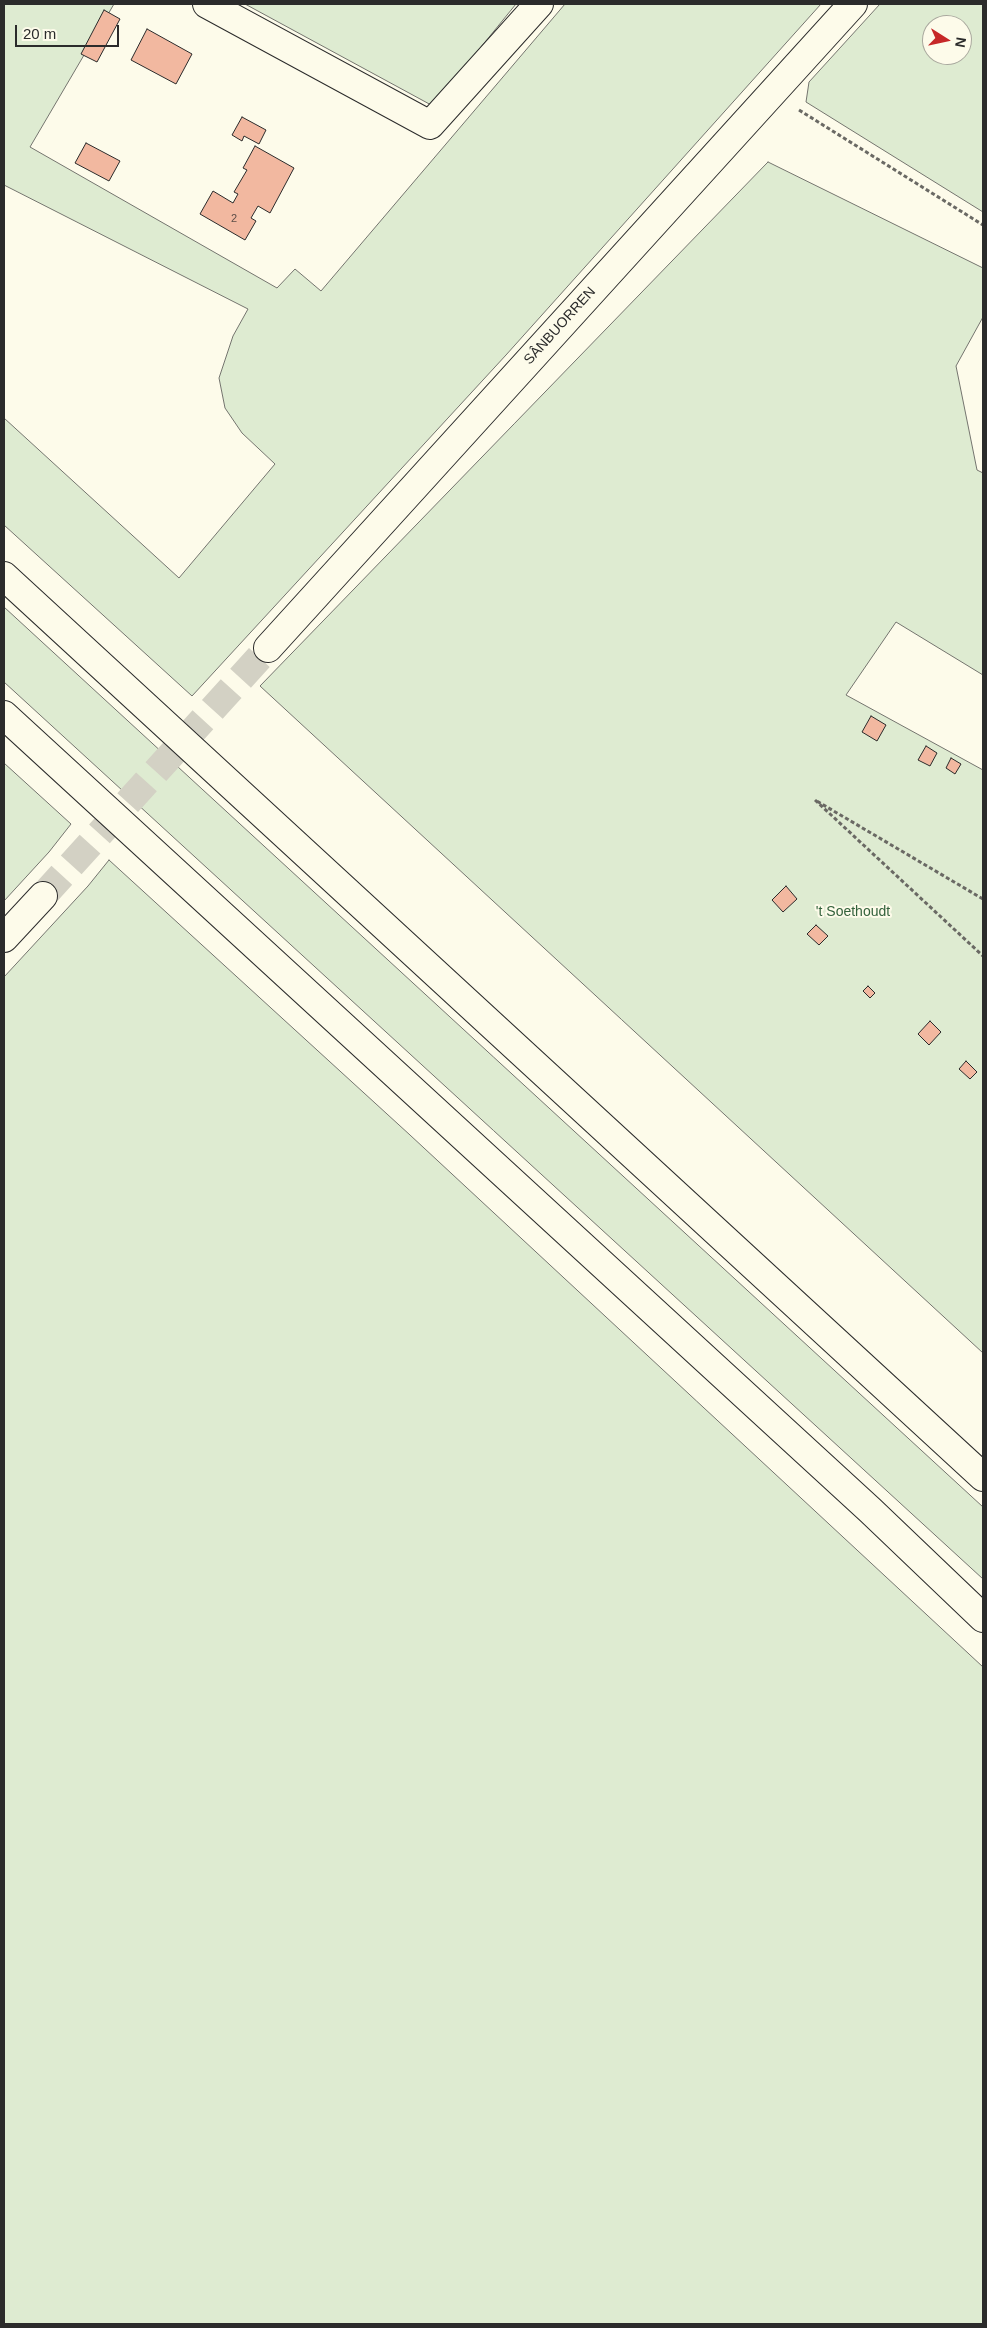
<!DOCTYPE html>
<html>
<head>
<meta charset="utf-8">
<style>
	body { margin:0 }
	#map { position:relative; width:987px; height:2328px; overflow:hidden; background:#fdfbea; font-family:Helvetica,sans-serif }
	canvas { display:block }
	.frame { position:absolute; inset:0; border:5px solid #2b2b2b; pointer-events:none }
	.north { position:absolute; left:922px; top:15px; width:50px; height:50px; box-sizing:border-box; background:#fdfbea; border:1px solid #a9a89e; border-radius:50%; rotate:100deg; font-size:14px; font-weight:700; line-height:20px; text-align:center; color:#2b2b2b }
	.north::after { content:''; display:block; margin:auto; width:18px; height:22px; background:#c62828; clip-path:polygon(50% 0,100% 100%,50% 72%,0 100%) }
	.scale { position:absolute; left:15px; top:25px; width:104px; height:22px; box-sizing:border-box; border:2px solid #2b2b2b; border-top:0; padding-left:6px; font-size:15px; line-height:18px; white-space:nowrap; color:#2b2b2b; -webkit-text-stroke:4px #fdfbea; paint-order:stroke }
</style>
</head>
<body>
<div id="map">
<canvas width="987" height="2328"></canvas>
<div class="frame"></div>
<div class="north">N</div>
<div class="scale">20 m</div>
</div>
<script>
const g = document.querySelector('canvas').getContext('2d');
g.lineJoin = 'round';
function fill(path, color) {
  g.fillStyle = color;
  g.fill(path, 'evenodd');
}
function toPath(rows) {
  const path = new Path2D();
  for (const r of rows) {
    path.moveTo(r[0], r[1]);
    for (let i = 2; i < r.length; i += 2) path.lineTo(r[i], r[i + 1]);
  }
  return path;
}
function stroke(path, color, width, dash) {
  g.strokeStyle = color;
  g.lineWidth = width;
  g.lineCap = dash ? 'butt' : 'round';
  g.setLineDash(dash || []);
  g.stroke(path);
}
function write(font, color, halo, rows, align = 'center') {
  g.font = font + ' Helvetica,sans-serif';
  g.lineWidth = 4;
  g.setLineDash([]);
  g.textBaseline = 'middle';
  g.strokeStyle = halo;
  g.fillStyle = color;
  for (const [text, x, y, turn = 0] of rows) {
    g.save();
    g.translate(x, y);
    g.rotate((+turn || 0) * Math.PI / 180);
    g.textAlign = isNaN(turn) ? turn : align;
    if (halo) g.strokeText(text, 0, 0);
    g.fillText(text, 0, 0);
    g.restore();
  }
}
const green = toPath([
	[4,4,114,4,30,147,277,288,295,269,321,291,565,4,821,4,506,355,192,696,4,525,4,418,179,578,275,464,242,433,225,408,219,378,233,336,248,309,4,185,4,4],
	[245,4,516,4,433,106,245,4],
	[880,4,983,4,983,212,806,102,809,82,880,4],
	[932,25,962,25,962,55,932,55,932,25],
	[768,162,983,268,983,317,956,366,977,470,983,473,983,675,896,622,846,695,983,770,983,1353,260,686,768,162],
	[4,607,983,1507,983,1579,4,682,4,607],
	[4,763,71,824,49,852,4,901,4,763],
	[109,860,410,1135,983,1667,983,2324,4,2324,4,977,88,886,109,860]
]);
fill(green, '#deebd1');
stroke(green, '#74746e', 1);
const building = toPath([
	[104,10,120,19,97,62,81,54,104,10],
	[147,29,192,54,176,84,131,60,147,29],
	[242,117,266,130,259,144,244,136,242,141,232,135,242,117],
	[86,143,120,161,109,181,75,163,86,143],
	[255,146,294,168,270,213,258,206,251,218,256,221,245,240,200,214,213,191,233,203,238,194,234,192,247,170,243,168,255,146],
	[871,716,886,725,877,741,862,732,871,716],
	[926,746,937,753,930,766,918,760,926,746],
	[951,758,961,764,955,774,946,768,951,758],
	[786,886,797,899,783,912,772,900,786,886],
	[816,925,828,936,819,945,807,934,816,925],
	[868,986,875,993,870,998,863,991,868,986],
	[930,1021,941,1032,929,1045,918,1034,930,1021],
	[966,1061,977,1072,970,1079,959,1069,966,1061]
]);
fill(building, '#f2b8a0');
stroke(building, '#2b2b2b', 1);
stroke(toPath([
	[43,896,268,648]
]), '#d3d1c4', 28, [28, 14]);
const minor = toPath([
	[207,4,430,125,539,4],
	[268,648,853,4],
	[4,938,43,896]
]);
const highway = toPath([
	[4,576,983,1477],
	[4,715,870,1510,983,1618]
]);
stroke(minor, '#2b2b2b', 30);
stroke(highway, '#2b2b2b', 30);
stroke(toPath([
	[799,110,983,225],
	[983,899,815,800,983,956]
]), '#6a6964', 3, [4, 2.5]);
stroke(minor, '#fdfbea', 28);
stroke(highway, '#fdfbea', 28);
write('11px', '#5d4e48', null, [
	["2",234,219]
]);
write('14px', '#2b2b2b', '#fdfbea', [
	["SÂNBUORREN",560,326,-48]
]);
write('14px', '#34623c', '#fdfbea', [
	["'t Soethoudt",853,912]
]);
</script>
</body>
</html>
